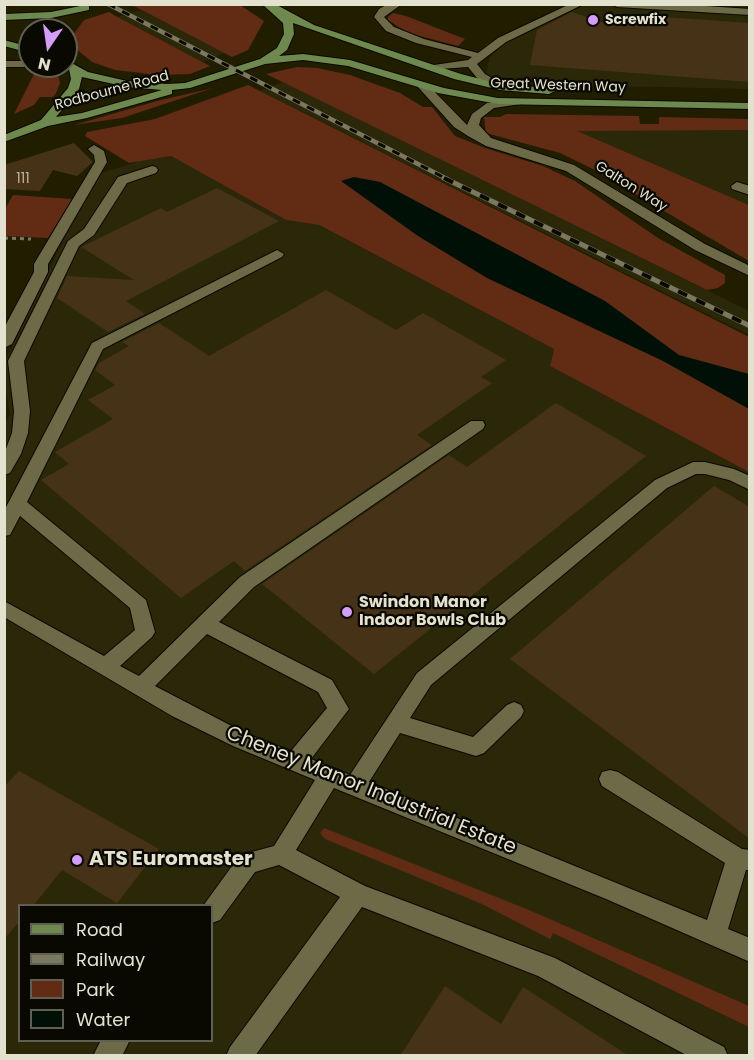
<!DOCTYPE html>
<html>
<head>
<meta charset="utf-8">
<style>
	body { margin:0 }
	#map { position:relative; width:754px; height:1060px; overflow:hidden; background:#211e00; font-family:Poppins,sans-serif }
	canvas { display:block }
	.frame { position:absolute; inset:0; border:6px solid #e3e2cf; pointer-events:none }
	.legend { position:absolute; left:18px; top:904px; width:195px; height:138px; box-sizing:border-box; background:#090801; border:2px solid #605f53; margin:0; padding:8px 10px; list-style:none; font-size:18px; color:#e3e2cf }
	.legend li { display:flex; align-items:center; gap:12px; height:30px }
	.legend b { width:30px; border:2px solid #605f53 }
	.north { position:absolute; left:18px; top:18px; width:60px; height:60px; box-sizing:border-box; background:#090801; border:2px solid #605f53; border-radius:50%; rotate:193deg; font-size:16px; font-weight:700; line-height:24px; text-align:center; color:#e3e2cf }
	.north::after { content:''; display:block; margin:auto; width:21px; height:27px; background:#d49cfb; clip-path:polygon(50% 0,100% 100%,50% 72%,0 100%) }
</style>
</head>
<body>
<div id="map">
<canvas width="754" height="1060"></canvas>
<div class="frame"></div>
<ul class="legend">
<li><b style="height:8px;background:#6e894d"></b>Road</li>
<li><b style="height:8px;background:#7a785f"></b>Railway</li>
<li><b style="height:16px;background:#612b14"></b>Park</li>
<li><b style="height:16px;background:#001007"></b>Water</li>
</ul>
<div class="north">N</div>
</div>
<script>
const g = document.querySelector('canvas').getContext('2d');
g.lineJoin = 'round';
function fill(path, color) {
  g.fillStyle = color;
  g.fill(path, 'evenodd');
}
function toPath(rows) {
  const path = new Path2D();
  for (const r of rows) {
    path.moveTo(r[0], r[1]);
    for (let i = 2; i < r.length; i += 2) path.lineTo(r[i], r[i + 1]);
  }
  return path;
}
function stroke(path, color, width, dash) {
  g.strokeStyle = color;
  g.lineWidth = width;
  g.lineCap = dash ? 'butt' : 'round';
  g.setLineDash(dash || []);
  g.stroke(path);
}
function write(font, color, halo, rows, align = 'center') {
  g.font = font + ' Poppins,sans-serif';
  g.lineWidth = 4.5;
  g.setLineDash([]);
  g.textBaseline = 'middle';
  g.strokeStyle = halo;
  g.fillStyle = color;
  for (const [text, x, y, turn = 0] of rows) {
    g.save();
    g.translate(x, y);
    g.rotate((+turn || 0) * Math.PI / 180);
    g.textAlign = isNaN(turn) ? turn : align;
    if (halo) g.strokeText(text, 0, 0);
    g.fillText(text, 0, 0);
    g.restore();
  }
}
fill(toPath([
	[569,5,749,5,749,89,527,84,495,79,486,74,490,57,498,50,484,45],
	[141,10,225,53,203,62,118,17],
	[283,82,749,311,749,335,260,91],
	[580,130,749,130,749,205,576,131],
	[171,156,286,220,318,225,554,349,550,366,749,472,749,1055,5,1055,4,425,10,414,5,388,5,362,65,237,101,173,147,159],
	[20,906,212,906,212,1040,20,1040]
]), '#2b2809');
fill(toPath([
	[132,5,240,5,264,21,248,50,232,57],
	[109,12,114,15,210,66,190,74,158,75,115,70,92,62,75,48,73,35,84,20],
	[393,13,406,16,465,39,458,46,408,33,388,20,388,17],
	[38,66,49,66,58,75,60,83,56,93,53,97,40,97,34,105,14,114],
	[297,67,317,68,350,75,400,93,423,107,432,107,455,136,485,148,543,166,575,181,658,238,725,275,725,283,718,288,707,290,266,74],
	[248,85,749,337,749,472,550,366,554,349,319,225,286,220,171,156,129,163,85,136,87,132,155,119],
	[213,88,122,118,74,125,157,101],
	[506,114,639,116,640,124,659,124,659,117,749,119,749,130,577,131,749,205,749,261,593,169,560,153,486,133,484,117,500,117],
	[13,195,72,199,48,238,5,236,5,209],
	[324,828,529,910,749,1006,749,1027,553,933,550,939,482,904,325,839,320,833]
]), '#612b14');
fill(toPath([
	[354,177,380,182,605,301,679,355,749,374,749,409,663,361,487,278,418,236,341,181]
]), '#001007');
fill(toPath([
	[572,12,606,24,607,13,750,23,750,82,530,65,537,30],
	[74,143,93,162,77,176,53,170,40,191,4,189,4,165],
	[217,188,279,221,126,301,145,314,108,332,57,298,67,276,134,280,81,247,161,208,167,212],
	[326,290,396,330,423,313,506,360,481,377,492,383,417,435,432,445,245,571,234,561,181,598,41,480,69,464,55,452,113,419,88,400,115,385,95,370,99,363,129,346,122,342,159,323,209,356],
	[556,403,646,456,374,674,262,584,449,455,467,467],
	[714,486,750,507,750,839,510,659],
	[19,771,159,849,117,903,62,870,33,906,20,906,20,921,4,939,4,787],
	[445,986,501,1024,523,987,629,1056,400,1056]
]), '#463217');
const minor = toPath([
	[388,4,402,4,384,17,394,27,424,39,478,53,498,38,570,4,584,4,506,42,477,64,485,74,504,85,504,89,500,90,477,78,468,67,427,70,427,66,468,60,472,57,416,43,386,31,374,17,379,9,388,4],
	[612,4,676,4,750,9,750,15,617,7,612,4],
	[4,61,24,61,29,64,24,67,4,67,4,61],
	[422,82,426,83,467,125,472,114,487,103,521,100,521,104,494,108,481,118,479,125,491,138,574,165,705,244,750,266,750,276,695,250,566,171,486,146,468,136,454,127,418,87,418,83,422,82],
	[94,145,104,151,107,162,48,264,48,272,12,344,4,348,4,328,34,272,34,264,95,162,94,155,88,149,94,145],
	[152,166,156,167,158,170,156,173,127,183,94,235,79,246,24,361,30,411,28,433,21,454,10,473,4,475,4,454,12,433,14,411,8,361,68,241,84,229,118,177,152,166],
	[737,182,750,186,750,195,732,189,731,186,737,182],
	[277,250,284,254,282,257,103,349,27,502,146,600,155,632,152,637,120,666,139,676,240,577,471,421,483,421,485,425,483,429,254,587,219,622,332,680,349,709,311,759,350,775,417,673,655,480,693,462,705,462,734,469,750,476,750,490,729,480,705,474,696,474,667,488,431,685,410,718,473,737,507,705,514,702,521,705,524,711,521,717,484,753,476,756,400,733,369,782,707,920,725,863,602,786,599,779,602,772,610,770,618,772,742,849,750,850,750,870,746,870,728,929,750,938,750,962,606,899,334,788,296,850,365,886,555,958,724,1047,728,1056,688,1056,538,976,362,907,255,1056,226,1056,230,1047,340,897,279,865,255,872,220,920,212,923,212,906,203,906,240,855,274,846,315,780,233,746,172,716,4,617,4,601,104,656,135,630,130,608,20,516,10,535,4,536,4,511,92,343,277,250],
	[207,634,318,692,327,708,291,751,247,734,155,686,207,634],
	[101,1040,130,1040,122,1056,93,1056,101,1040]
]);
const major = toPath([
	[262,4,275,4,314,25,461,74,500,84,549,88,555,91,549,94,500,90,454,79,293,23,294,34,287,50,279,56,303,54,350,60,444,88,498,98,750,103,750,109,498,104,438,93,348,66,303,60,265,64,190,88,172,90,172,94,87,118,48,126,4,142,4,135,41,120,68,88,71,79,69,69,63,66,66,66,66,60,88,72,127,81,167,84,185,83,260,59,277,48,284,34,283,23,262,4],
	[82,77,127,87,162,90,82,113,56,117,79,89,82,77],
	[85,5,89,6,89,10,51,18,4,20,4,14,51,12,85,5],
	[4,40,30,47,30,53,4,46,4,40]
]);
stroke(minor, '#0b0800', 2);
stroke(major, '#0b0800', 2);
stroke(toPath([
	[4,238,31,239]
]), '#7a775e', 3, [4, 4]);
fill(minor, '#6d6a48');
fill(major, '#6e894d');
const railFar1 = toPath([
	[108,4,447,179]
]);
const rail = toPath([
	[444,178,750,326]
]);
stroke(railFar1, '#7a785f', 4.5);
stroke(rail, '#7a785f', 5);
stroke(railFar1, '#090801', 3, [8]);
stroke(rail, '#090801', 4, [10]);
for (const [x, y, r, color] of [
	[593,20,6,"#d49cfb"],
	[347,612,6,"#d49cfb"],
	[77,860,6,"#d49cfb"]
]) {
  const dot = new Path2D();
  dot.arc(x, y, r, 0, 2 * Math.PI);
  g.fillStyle = color;
  g.fill(dot);
  stroke(dot, '#090801', 2);
}
write('bold 14px', '#e3e2cf', '#090801', [
	["Screwfix",605,20]
], 'left');
write('14px', '#e3e2cf', '#090801', [
	["Great Western Way",558,86,2],
	["Rodbourne Road",112,91,-15],
	["Galton Way",631,187,32]
]);
write('14px', '#bcb6a1', null, [
	["111",23,179]
]);
write('bold 16px', '#e3e2cf', '#090801', [
	["Swindon Manor",359,603],
	["Indoor Bowls Club",359,621]
], 'left');
write('20px', '#e3e2cf', '#090801', [
	["Cheney Manor Industrial Estate",371,791,22]
]);
write('bold 20px', '#e3e2cf', '#090801', [
	["ATS Euromaster",89,860]
], 'left');
</script>
</body>
</html>
